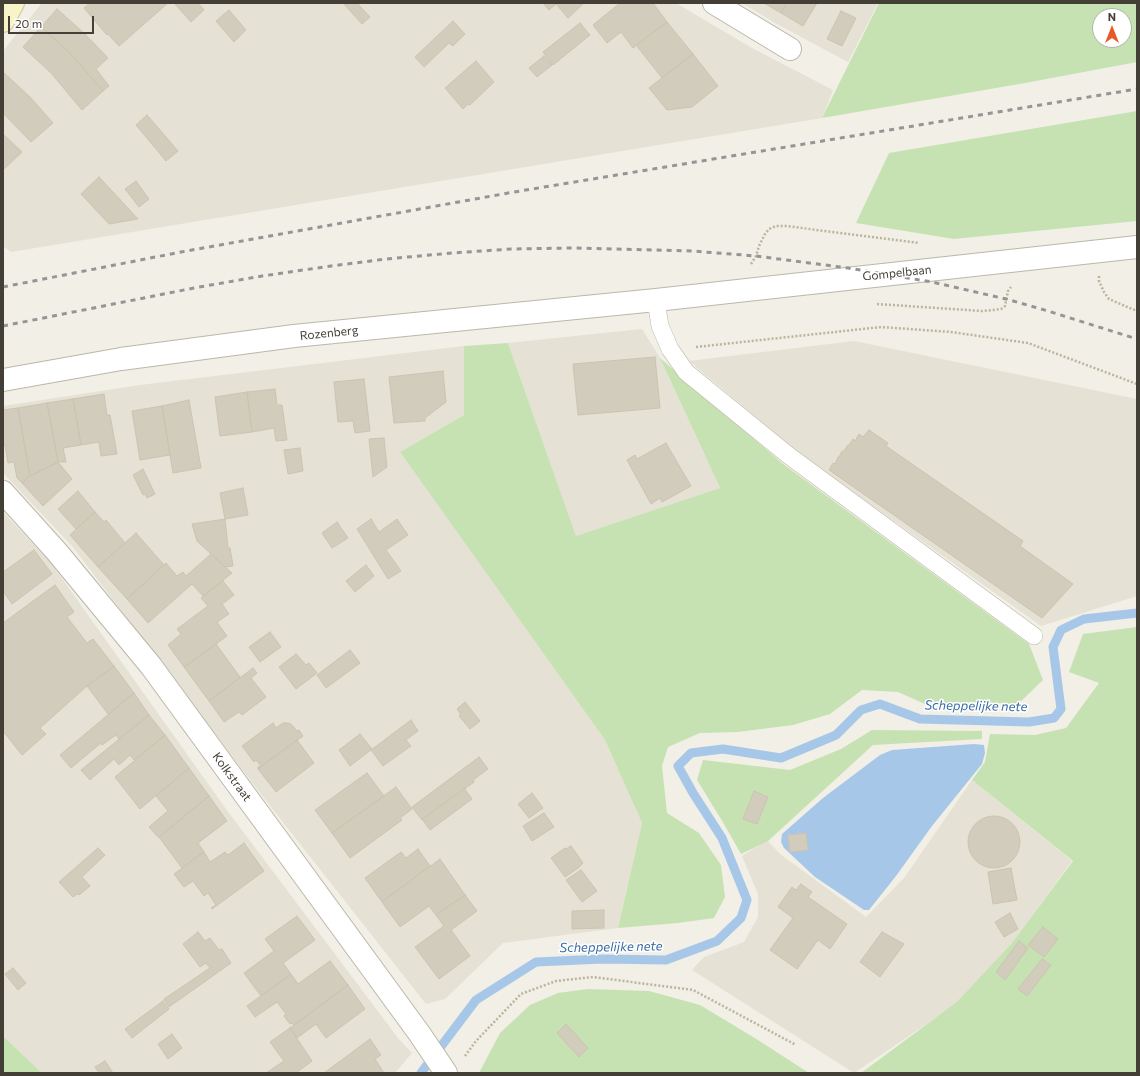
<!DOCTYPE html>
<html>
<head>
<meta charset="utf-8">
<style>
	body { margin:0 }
	#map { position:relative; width:1140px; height:1076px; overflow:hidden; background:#f1efe6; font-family:Commissioner,sans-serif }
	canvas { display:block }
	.frame { position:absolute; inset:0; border:4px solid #433f36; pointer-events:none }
	.north { position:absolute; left:1092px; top:8px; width:40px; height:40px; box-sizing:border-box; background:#fff; border:1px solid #b4b2af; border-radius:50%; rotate:0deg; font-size:11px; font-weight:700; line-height:16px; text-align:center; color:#433f36 }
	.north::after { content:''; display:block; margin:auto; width:14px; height:18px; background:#e65928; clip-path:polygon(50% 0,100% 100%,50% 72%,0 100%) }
	.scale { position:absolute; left:8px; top:16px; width:86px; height:18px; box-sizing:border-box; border:2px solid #433f36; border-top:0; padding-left:5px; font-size:12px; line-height:14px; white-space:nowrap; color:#433f36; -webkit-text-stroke:3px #fff; paint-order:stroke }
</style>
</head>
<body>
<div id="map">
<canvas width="1140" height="1076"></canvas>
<div class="frame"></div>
<div class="north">N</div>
<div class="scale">20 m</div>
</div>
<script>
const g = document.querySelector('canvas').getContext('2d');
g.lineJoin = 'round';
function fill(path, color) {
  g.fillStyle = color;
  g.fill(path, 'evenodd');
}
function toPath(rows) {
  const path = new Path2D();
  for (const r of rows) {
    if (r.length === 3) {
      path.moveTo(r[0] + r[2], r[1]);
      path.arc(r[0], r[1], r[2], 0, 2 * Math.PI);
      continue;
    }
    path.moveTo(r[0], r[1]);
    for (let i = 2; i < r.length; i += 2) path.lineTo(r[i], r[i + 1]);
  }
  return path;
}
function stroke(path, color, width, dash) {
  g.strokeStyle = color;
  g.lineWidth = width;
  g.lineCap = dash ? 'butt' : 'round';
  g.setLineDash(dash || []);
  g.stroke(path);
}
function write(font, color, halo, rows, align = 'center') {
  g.font = font + ' Commissioner,sans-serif';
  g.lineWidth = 3;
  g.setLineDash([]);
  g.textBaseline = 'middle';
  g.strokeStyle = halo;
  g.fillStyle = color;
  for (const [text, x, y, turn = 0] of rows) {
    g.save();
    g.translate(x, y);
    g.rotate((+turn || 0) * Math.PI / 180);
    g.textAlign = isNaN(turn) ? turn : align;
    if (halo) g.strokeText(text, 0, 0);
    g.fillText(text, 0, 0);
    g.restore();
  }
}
fill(toPath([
	[42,3,676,3,750,47,833,90,822,118,11,252,3,246,3,51],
	[742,3,878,3,848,62,775,23],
	[642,329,660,358,720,488,576,536,508,343],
	[854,341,1137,399,1137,596,1041,626,800,454,689,361],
	[464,346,464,415,400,452,605,740,642,823,618,928,503,943,445,999,426,1004,267,802,72,546,3,473,3,406,140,385],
	[3,512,51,563,226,809,398,1038,412,1053,395,1073,42,1073,3,1036],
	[972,780,1072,861,1011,944,958,1003,854,1073,692,970,704,957,744,942,758,917,758,894,742,856,767,840,780,854,866,917,904,878]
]), '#e5e1d4');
fill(toPath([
	[879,3,1137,3,1137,62,1025,83,822,118],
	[1100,16,1124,16,1124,40,1100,40],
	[1137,111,1137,221,954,239,856,223,889,153],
	[508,343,576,536,720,488,660,358,783,464,1029,644,1043,680,1018,704,971,702,927,705,898,692,862,690,830,714,793,725,738,732,700,733,668,747,662,766,667,813,699,833,721,865,725,897,714,918,678,923,618,928,642,823,605,740,400,452,464,415,464,346],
	[1137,627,1137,1073,861,1073,957,1002,1011,944,1073,861,972,780,985,762,990,734,1035,735,1066,728,1099,683,1069,672,1083,634],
	[872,730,982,731,982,739,873,745,768,841,741,854,724,824,697,780,703,760,790,770,841,749],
	[588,989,649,991,700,1005,758,1040,809,1073,479,1073,500,1033,530,1005,558,993],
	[3,1036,42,1073,3,1073]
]), '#c7e2b2');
fill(toPath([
	[974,744,984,745,985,753,982,764,932,826,896,876,869,910,864,910,815,877,784,848,781,842,782,834,823,798,880,755,892,750]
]), '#a7c7e9');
stroke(toPath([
	[421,1073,476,1000,536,962,603,959,666,960,717,941,741,918,747,900,722,838,693,793,678,766,691,753,723,749,781,758,836,735,861,710,880,704,920,719,1029,722,1054,718,1061,709,1053,647,1061,630,1084,619,1137,613]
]), '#a7c7e9', 9);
const building = toPath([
	[90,3,168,3,119,46,108,34,107,35,84,8,90,3],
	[174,3,198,3,204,10,191,22,174,3],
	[343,3,357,3,370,17,362,24,343,3],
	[543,3,584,3,568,18,556,4,549,10,543,3],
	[620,3,653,3,667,22,633,48,621,32,607,43,593,25,620,3],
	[764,3,787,3,781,13,764,3],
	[787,3,817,3,803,26,781,13,787,3],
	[57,9,85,34,108,58,96,69,109,86,103,91,69,52,41,27,57,9],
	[229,10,246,30,234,42,216,21,229,10],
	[841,11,856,18,842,46,827,39,841,11],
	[453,21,465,34,453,46,449,43,424,67,415,57,453,21],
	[667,22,693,54,662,78,636,45,667,22],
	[580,23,590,35,553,65,543,52,580,23],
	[41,27,69,52,103,91,82,110,51,73,23,47,41,27],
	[693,54,718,86,692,107,667,110,649,88,693,54],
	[544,56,552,65,537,77,529,68,544,56],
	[476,61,494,82,470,105,468,104,463,109,445,88,476,61],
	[3,72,30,97,53,123,31,142,3,113,3,72],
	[147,115,178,151,166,161,136,125,147,115],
	[3,134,22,152,3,170,3,134],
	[99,177,138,219,109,224,81,194,99,177],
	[136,181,149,199,139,207,125,189,136,181],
	[655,357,660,408,578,415,573,364,655,357],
	[443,371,446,402,425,418,425,421,394,423,389,377,443,371],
	[364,379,370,431,355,433,353,421,338,422,334,382,364,379],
	[275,389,277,405,282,405,287,440,276,441,274,428,252,432,247,392,275,389],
	[247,392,252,432,220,436,215,397,247,392],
	[104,394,107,415,110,415,117,454,101,456,99,442,81,445,73,399,104,394],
	[73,399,81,445,63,448,66,462,58,462,47,403,73,399],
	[189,400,201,468,173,473,162,406,189,400],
	[47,403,58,462,30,476,18,408,47,403],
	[162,406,170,455,140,460,132,411,162,406],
	[18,408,30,476,22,483,17,478,14,462,8,463,5,445,3,446,3,410,18,408],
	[869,430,888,443,886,446,1023,541,1020,546,1073,584,1042,618,829,470,833,463,835,464,838,457,839,457,842,451,843,452,848,445,849,445,853,439,855,441,859,434,863,437,869,430],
	[384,438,387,467,373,477,369,439,384,438],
	[666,443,691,486,662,502,660,498,651,504,627,460,635,455,637,459,666,443],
	[300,448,303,471,288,474,284,450,300,448],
	[58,462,72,479,43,506,22,483,30,476,58,462],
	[143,469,155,494,147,498,145,494,143,495,133,475,143,469],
	[243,488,248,515,225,519,220,493,243,488],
	[78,491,95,512,76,529,58,509,78,491],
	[95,512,104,522,106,520,125,543,98,567,70,535,95,512],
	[225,519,228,548,230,548,233,566,225,567,197,541,192,524,225,519],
	[371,519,379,532,397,519,408,535,386,550,401,571,388,579,357,529,371,519],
	[337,522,348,538,332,548,322,533,337,522],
	[136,533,164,565,127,599,98,567,136,533],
	[34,550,52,574,12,604,3,591,3,572,34,550],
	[211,554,232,573,203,596,192,584,148,623,127,599,166,563,177,576,183,572,186,576,211,554],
	[366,565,374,576,355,592,346,581,366,565],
	[223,581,234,595,222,604,229,614,217,622,227,636,184,667,168,645,181,634,177,629,208,606,201,598,223,581],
	[55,585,74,612,67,617,87,643,93,639,114,666,87,686,40,728,46,734,22,755,3,731,3,705,4,704,3,702,3,623,55,585],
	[270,632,281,647,260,662,249,647,270,632],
	[216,644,240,677,209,701,184,667,216,644],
	[350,650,360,663,326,688,317,675,350,650],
	[296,654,306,665,309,663,317,673,296,689,279,667,296,654],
	[114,666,134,693,108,714,87,686,114,666],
	[253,668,257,673,251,678,266,697,242,715,239,712,224,722,209,701,253,668],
	[134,693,149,715,119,739,116,735,102,745,101,743,71,768,60,755,134,693],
	[465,702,480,721,470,729,459,716,461,715,457,709,465,702],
	[149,715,165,735,134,760,130,755,119,765,114,759,90,780,81,770,149,715],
	[411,720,418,731,406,740,411,746,383,766,371,750,411,720],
	[273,723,276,728,283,723,289,723,292,725,297,731,299,730,303,736,258,769,258,767,261,766,256,760,254,762,242,746,273,723],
	[360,734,372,749,350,766,339,750,360,734],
	[165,735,189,768,140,809,115,777,165,735],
	[297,740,314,763,276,792,258,769,297,740],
	[479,757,488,769,473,780,474,782,422,820,412,807,479,757],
	[189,768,209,796,159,837,157,836,149,827,168,811,156,796,189,768],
	[367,773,384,796,332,833,315,810,367,773],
	[396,787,412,809,400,818,402,820,350,858,332,833,396,787],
	[464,788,472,799,430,830,422,819,464,788],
	[754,791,768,797,757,824,743,819,754,791],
	[532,793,543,808,529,818,518,804,532,793],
	[209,796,227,821,198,843,204,852,182,868,159,837,209,796],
	[544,813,554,827,532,841,523,826,544,813],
	[994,842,26],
	[806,833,808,850,790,852,788,835,806,833],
	[244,843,264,871,212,909,211,908,216,905,208,893,204,896,193,881,184,887,174,874,204,852,210,862,225,852,228,855,244,843],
	[571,846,583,863,578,868,565,877,551,858,565,848,566,849,571,846],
	[98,848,105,855,82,877,90,886,79,895,77,894,73,897,59,882,98,848],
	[418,849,430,866,382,902,365,878,401,852,406,858,418,849],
	[440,859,465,895,436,915,429,906,400,927,382,902,440,859],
	[1011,868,1017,900,993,904,988,872,1011,868],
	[581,870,597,891,582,902,566,880,581,870],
	[801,884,812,892,808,897,847,924,830,949,818,940,797,969,770,950,793,918,778,907,792,887,796,890,801,884],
	[465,895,477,911,451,930,470,956,439,979,415,947,444,926,436,915,465,895],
	[604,910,604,928,572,929,572,911,604,910],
	[1010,913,1018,929,1004,937,995,922,1010,913],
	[297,916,315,940,283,963,291,974,261,996,244,973,274,951,265,939,297,916],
	[1043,927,1058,939,1044,957,1028,945,1043,927],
	[198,932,205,941,210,938,219,950,222,949,231,963,169,1007,164,999,210,968,206,963,200,967,183,944,198,932],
	[882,932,904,944,880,977,860,962,882,932],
	[1019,941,1028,948,1005,980,996,972,1019,941],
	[1042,959,1051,965,1027,996,1018,989,1042,959],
	[330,961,348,985,294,1025,292,1023,290,1024,284,1016,286,1014,277,1002,255,1017,247,1006,291,974,298,984,330,961],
	[13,968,26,983,18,990,5,974,13,968],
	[348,985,365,1009,326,1038,316,1024,297,1038,290,1028,348,985],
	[163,1001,169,1009,132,1038,125,1029,163,1001],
	[566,1024,588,1048,579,1057,557,1033,566,1024],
	[290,1028,312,1061,296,1073,266,1073,284,1061,270,1042,290,1028],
	[172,1034,182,1048,168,1059,158,1044,172,1034],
	[370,1039,381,1055,375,1059,384,1073,324,1073,370,1039],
	[105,1061,113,1073,99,1073,95,1067,105,1061]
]);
fill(building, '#d2ccbc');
stroke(building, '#ccc4b0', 1);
const service = toPath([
	[656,300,660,326,670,349,686,372,788,455,1034,636]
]);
const minor = toPath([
	[714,3,790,49],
	[3,492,57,552,151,666,419,1033,446,1073]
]);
const tertiary = toPath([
	[3,380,121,359,294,336,656,300,1137,247]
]);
const secondary = toPath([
	[3,21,13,3]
]);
stroke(service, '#bcb7a9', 18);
stroke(minor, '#bcb7a9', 24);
stroke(tertiary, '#bcb7a9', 24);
stroke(secondary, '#cdc599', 24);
stroke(toPath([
	[751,264,756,256,759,246,765,234,769,229,776,226,786,226,919,243],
	[1099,276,1099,281,1104,292,1109,299,1125,306,1137,311],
	[877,304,982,311,994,310,1001,309,1005,306,1008,291,1011,287],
	[696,347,881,327,951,332,1028,343,1137,384],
	[465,1056,476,1041,521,994,556,981,593,977,693,990,796,1045]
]), '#bcb49c', 2.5, [2, 2]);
stroke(service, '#fff', 17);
stroke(minor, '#fff', 22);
stroke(tertiary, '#fff', 22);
stroke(secondary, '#f9f3c8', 22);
stroke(toPath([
	[3,287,181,252,514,192,1137,89],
	[3,326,194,288,262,276,331,266,386,259,452,253,511,249,573,248,692,251,756,256,848,268,932,282,1006,299,1048,311,1137,339]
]), '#959595', 3, [5, 5]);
write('12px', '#433f36', '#fff', [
	["Gompelbaan",897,273,-6],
	["Rozenberg",329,333,-6],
	["Kolkstraat",232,777,54]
]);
write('italic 13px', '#396ca5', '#fff', [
	["Scheppelijke nete",976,706,1],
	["Scheppelijke nete",611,947,-1]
]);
</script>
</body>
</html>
